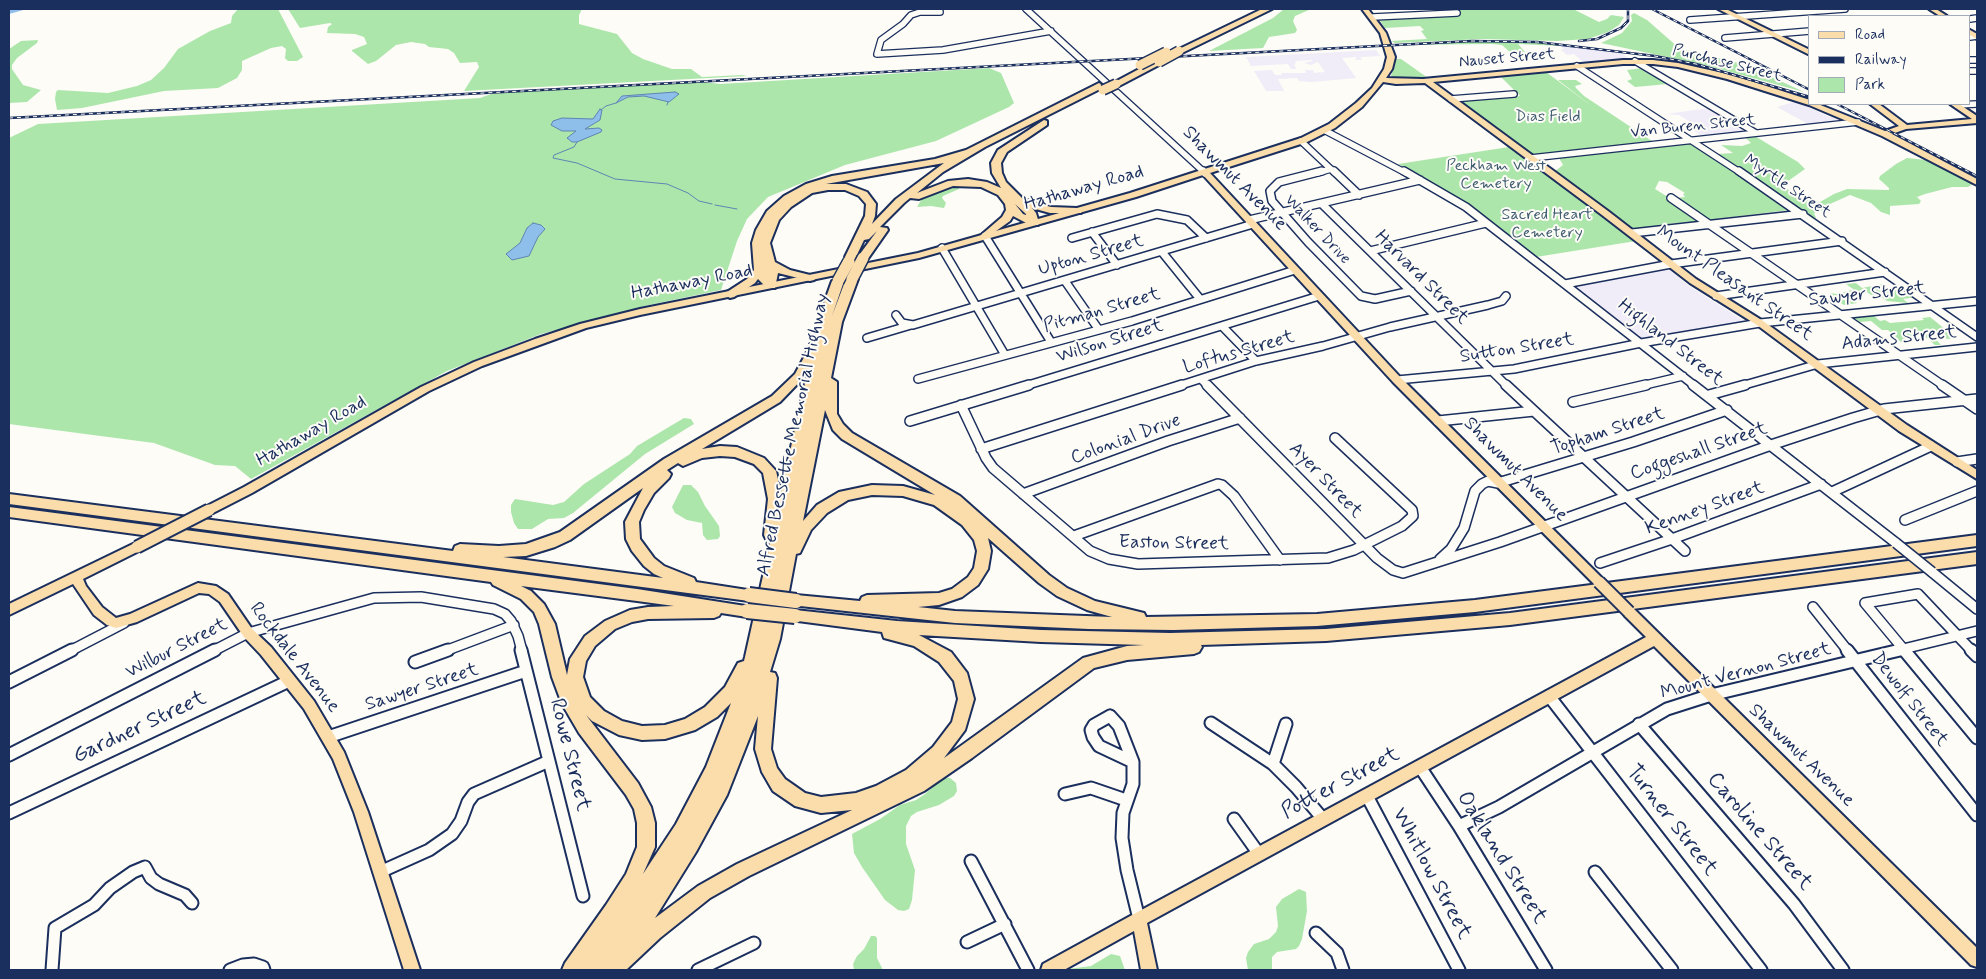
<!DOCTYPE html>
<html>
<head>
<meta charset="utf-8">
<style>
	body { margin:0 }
	#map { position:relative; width:1986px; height:979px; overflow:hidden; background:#fdfcf7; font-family:Mynerve,sans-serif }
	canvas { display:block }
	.frame { position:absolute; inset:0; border:10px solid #1b2f5e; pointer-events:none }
	.legend { position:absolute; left:1808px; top:15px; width:162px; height:90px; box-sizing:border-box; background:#fdfcf7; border:1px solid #a3aaba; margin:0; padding:6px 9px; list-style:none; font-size:15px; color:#1b2f5e }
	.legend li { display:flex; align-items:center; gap:10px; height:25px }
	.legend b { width:25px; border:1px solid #a3aaba }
</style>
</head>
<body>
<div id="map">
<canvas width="1986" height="979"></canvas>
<div class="frame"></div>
<ul class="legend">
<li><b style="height:6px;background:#fbddab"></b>Road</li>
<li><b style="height:6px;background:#1b2f5e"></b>Railway</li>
<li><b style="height:14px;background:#ade6ab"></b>Park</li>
</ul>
</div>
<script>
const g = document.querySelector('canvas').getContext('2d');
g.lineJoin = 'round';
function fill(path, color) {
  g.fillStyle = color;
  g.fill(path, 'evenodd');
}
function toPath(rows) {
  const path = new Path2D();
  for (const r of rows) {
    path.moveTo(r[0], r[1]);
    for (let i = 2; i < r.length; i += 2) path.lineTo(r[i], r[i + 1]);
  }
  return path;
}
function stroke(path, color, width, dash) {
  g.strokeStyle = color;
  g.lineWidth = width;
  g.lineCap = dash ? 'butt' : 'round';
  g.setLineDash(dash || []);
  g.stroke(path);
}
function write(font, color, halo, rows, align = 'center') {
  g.font = font + ' Mynerve,sans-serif';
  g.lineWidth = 4;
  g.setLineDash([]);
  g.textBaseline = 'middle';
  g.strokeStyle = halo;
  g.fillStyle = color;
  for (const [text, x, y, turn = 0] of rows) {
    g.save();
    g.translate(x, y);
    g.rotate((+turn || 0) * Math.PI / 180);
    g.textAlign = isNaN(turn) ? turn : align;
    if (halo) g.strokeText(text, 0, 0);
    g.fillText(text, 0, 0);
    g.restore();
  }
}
fill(toPath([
	[1558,44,1612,50,1614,52,1623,54,1629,59,1584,63,1574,54,1567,55,1561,50,1564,49],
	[1376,50,1380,56,1360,57,1362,60,1355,60,1357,57,1342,58,1356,78,1311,82,1299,81,1297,78,1278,79,1284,91,1266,91,1254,71,1272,70,1275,75,1282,75,1281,73,1306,73,1305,70,1313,70,1314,73,1325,72,1318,62,1311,65,1304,63,1312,61,1312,60,1295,61,1296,63,1294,64,1296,69,1291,69,1288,64,1251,66,1246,57],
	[1797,101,1829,117,1837,116,1847,120,1808,124,1777,107],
	[1710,108,1748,131,1702,136,1685,125,1692,123,1679,115,1666,114],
	[1668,268,1689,286,1746,322,1642,339,1574,286]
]), '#f0ecf8');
fill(toPath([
	[238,9,278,9,303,57,297,61,288,61,285,58,286,49,282,46,271,48,242,61,242,70,237,78,218,88,164,91,82,108,57,110,55,99,56,92,58,90,108,93,137,86,151,80,164,68,178,49,210,31,231,23,232,16],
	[288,9,582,9,579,15,579,24,617,34,632,53,643,59,672,69,691,69,702,77,742,75,747,76,464,91,479,67,477,62,460,63,454,53,448,49,429,47,425,44,411,42,396,45,376,61,368,64,352,51,352,50,367,44,364,37,355,34,327,33,328,27,332,24,330,23,300,28],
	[1284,9,1311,9,1295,16,1293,21,1297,30,1295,33,1269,37,1263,48,1209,51,1273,18],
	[1455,9,1573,9,1599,22,1607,19,1611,15,1624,17,1619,25,1608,32,1588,39,1557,41,1482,39,1395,43,1391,41,1427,39,1421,31,1424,30,1420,26,1385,28,1379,19,1458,12],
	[1634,13,1647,20,1679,48,1746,65,1804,92,1705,65,1601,43,1622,33,1632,21,1631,15],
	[38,40,37,43,17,58,12,65,12,69,23,85,41,90,27,102,9,103,9,49,21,41],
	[1471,41,1528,42,1557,44,1561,46,1518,44,1526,53,1512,54,1502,45,1491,44,1393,45],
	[1396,59,1401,59,1428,78,1393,78,1391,76],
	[989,68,1001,73,1014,103,1009,107,936,141,845,165,768,197,747,219,737,241,721,290,649,305,541,334,447,371,251,479,235,466,215,465,154,443,9,424,9,138,38,124,480,98,491,94,523,91,704,82,720,84],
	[1643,68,1678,89,1668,84,1635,87,1627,81,1632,79,1627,70],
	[1546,72,1593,107,1558,80,1576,80,1582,84,1575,86,1576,88,1584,96,1652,141,1533,155,1457,101,1520,96,1501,77],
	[1753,135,1798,162,1805,169,1781,186,1813,202,1820,202,1834,194,1847,189,1889,190,1889,188,1879,179,1880,176,1896,164,1907,158,1926,160,1973,184,1968,187,1952,187,1925,194,1917,197,1921,201,1919,204,1890,206,1890,215,1881,212,1871,203,1850,195,1830,204,1824,210,1814,213,1816,218,1811,218,1717,154,1733,153,1721,145,1742,146,1751,143,1744,136],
	[1692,143,1789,210,1708,220,1676,198,1685,197,1683,194,1685,193,1667,182,1659,181,1655,189,1668,197,1665,198,1670,199,1702,222,1674,223,1635,230,1554,172,1563,165,1559,158],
	[1509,147,1571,192,1636,241,1536,257,1451,193,1398,164],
	[956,186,960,187,959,189,943,196,942,198,946,203,944,208,931,206,917,207,923,197,942,188],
	[1856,283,1862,288,1883,284,1888,288,1896,288,1902,293,1909,292,1916,297,1903,299,1908,303,1887,301,1880,296,1875,298,1867,292,1857,292,1846,284],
	[1852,290,1858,295,1850,296,1857,303,1844,305,1831,297,1833,296,1830,293,1837,294],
	[1873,315,1880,321,1885,320,1890,323,1924,320,1922,318,1930,317,1956,338,1947,339,1938,332,1930,333,1941,345,1935,345,1923,335,1914,335,1916,338,1901,342,1888,330,1882,330,1871,321,1860,322,1852,317],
	[684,418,691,419,694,424,645,454,573,513,564,518,548,519,532,529,518,529,514,523,511,512,511,505,515,499,553,505,564,502,584,484,630,454,637,446],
	[683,485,691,485,698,492,705,506,719,526,720,536,718,539,707,540,703,535,702,523,687,520,675,513,672,507],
	[943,778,950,778,956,783,957,791,954,796,939,805,917,812,911,816,906,826,906,844,915,870,912,900,909,909,904,911,898,910,885,900,862,867,854,853,852,834,880,819,900,805,916,800,925,794],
	[1299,889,1306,892,1307,911,1302,939,1299,946,1296,949,1277,952,1272,957,1272,970,1248,970,1246,958,1248,952,1254,944,1269,939,1276,932,1278,926,1276,907,1282,899],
	[871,936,875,936,877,938,877,958,883,970,854,970,853,964,857,956,864,949],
	[1111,954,1120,956,1125,970,1060,970,1091,966]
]), '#ade6ab');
const water = toPath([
	[675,92,679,94,669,102,644,96,628,97,616,103,622,96,675,92],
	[600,109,602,110,600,120,585,129,599,128,602,130,601,132,577,142,572,142,567,138,576,131,562,131,551,125,553,121,562,118,593,119,600,109],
	[533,223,541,225,545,229,538,237,529,256,512,260,506,254,520,243,527,228,533,223]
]);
fill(water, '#8ebeea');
stroke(water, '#6085b2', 1);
stroke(toPath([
	[667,105,668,102],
	[601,110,606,106,616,103],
	[577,142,574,147,554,155,553,158,577,163,615,179,667,184,688,193,699,201,712,204],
	[715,205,737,209]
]), '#6085b2', 1);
fill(toPath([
	[15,9,27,9,9,14,9,10,15,9]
]), '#8ebeea');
const minorFar3 = toPath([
	[1026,9,1205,173],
	[940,12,920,12,911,15,903,24,881,40,877,54,943,50,1051,31],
	[1373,17,1457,13],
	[1970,19,1977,18],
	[1690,20,1845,9],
	[1970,37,1977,36],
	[1725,38,1810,31],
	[1970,60,1977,60],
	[1635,61,1756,133],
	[1577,66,1741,173],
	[1970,71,1977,71],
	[1451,99,1514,94],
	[1957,105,1977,104],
	[1324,130,1406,173],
	[1301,141,1335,173],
	[1531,158,1858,122],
	[1317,173,1331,169]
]);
const minorFar2 = toPath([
	[1203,171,1205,173],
	[1322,171,1279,182,1270,191,1272,201,1308,242,1361,296,1375,299,1411,291],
	[1334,171,1359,195],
	[1404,171,1466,207,1695,386],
	[1739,171,1977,337],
	[1671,198,1944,386],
	[1322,204,1507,386],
	[1249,220,1420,180],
	[1092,232,1117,265],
	[1632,233,1803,214],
	[985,236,1051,342],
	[1072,238,1157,214,1187,220,1206,238],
	[942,248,1005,355],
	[1370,251,1486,223],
	[1162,252,1200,299],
	[1065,281,1099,330],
	[1565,284,1671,264,1842,241],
	[1716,296,1885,272],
	[896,315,902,323,913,325,1253,224],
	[1222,326,1256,361],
	[867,338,911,325],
	[918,379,1132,321,1295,270],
	[1202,380,1208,386],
	[1397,380,1514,369,1641,343,1760,323,1977,301],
	[1025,386,1319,296],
	[1178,386,1256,361,1323,346,1390,327,1488,305,1502,301,1506,296],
	[1641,386,1683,376],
	[1741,386,1818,364,1977,347]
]);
const minorFar1 = toPath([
	[1207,385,1377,558,1393,570,1403,573,1500,542,1771,445,1853,418,1884,409,1977,399],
	[1506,385,1685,551],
	[1693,385,1896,543],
	[1942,385,1977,409],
	[1709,395,1745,385],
	[1573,402,1646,385],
	[961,405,986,458,993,468,1090,551,1109,559,1138,564,1328,558,1354,550,1402,526,1413,516,1412,510,1335,438],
	[910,421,1029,385],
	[1438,421,1534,411],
	[981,449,1182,385],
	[1957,462,1977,459],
	[1832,492,1931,446],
	[1023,494,1168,441,1240,418],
	[1905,520,1977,491],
	[1074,536,1218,484,1222,485,1234,496,1280,560],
	[1440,559,1451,549,1464,528,1475,491,1482,484,1488,481,1498,483,1633,442,1727,410],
	[1600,563,1672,539,1821,484],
	[1932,572,1977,609],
	[1813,607,1848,651],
	[70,651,124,623],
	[213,651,248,633,374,598,421,597,494,609,505,614,511,621,518,636,522,651],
	[445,651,514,625],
	[1895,651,1977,631],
	[1905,651,1865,603,1918,594,1972,651]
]);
const minor = toPath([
	[521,650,583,896],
	[1847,650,1977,815],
	[1904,650,1977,738],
	[1971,650,1977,656],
	[415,662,448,650],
	[9,682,72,650],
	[1549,696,1761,970],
	[1110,716,1119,726,1133,762,1099,746,1093,737,1091,730,1094,725,1110,716],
	[1211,723,1273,764,1296,787,1323,819],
	[1639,724,1794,904,1843,970],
	[328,737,526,671],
	[9,755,215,650],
	[1133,762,1133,784,1123,813,1122,838,1127,870,1139,919],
	[1273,764,1286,724],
	[1420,767,1459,826,1546,970],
	[1065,794,1091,788,1126,800],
	[1367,796,1459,970],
	[9,813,289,681],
	[1234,819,1259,854],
	[1459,826,1499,807,1667,709,1711,695,1900,650],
	[971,861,1028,970],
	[380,872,429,850,452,834,461,821,468,802,474,794,549,761],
	[1595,872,1672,970],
	[1316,933,1337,953,1343,970],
	[967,942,1005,924],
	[52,970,55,928,94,905,110,888,133,872,145,867,151,878,159,884,185,895,192,903],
	[230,970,243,965,254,964,263,967,264,970],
	[698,970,754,943]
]);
const major = toPath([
	[1362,9,1368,9,1386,33,1395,57,1392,69,1386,78,1423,79,1623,60,1653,60,1678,63,1732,75,1810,100,1810,104,1818,104,1885,131,1899,126,1870,104,1879,104,1907,125,1972,119,1950,104,1959,104,1977,116,1977,123,1906,129,1892,134,1977,179,1977,185,1882,136,1809,105,1727,79,1678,67,1653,64,1623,64,1433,82,1608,211,1696,279,1763,321,1907,425,1977,470,1977,479,1899,431,1757,325,1690,283,1602,215,1425,83,1396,84,1383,82,1362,107,1335,128,1307,142,1210,173,1401,378,1603,579,1605,582,1603,585,1599,587,1595,585,1393,382,1203,175,1136,197,919,258,640,315,586,328,482,366,429,391,252,493,213,513,209,514,205,513,203,510,205,507,244,487,421,387,474,362,535,339,580,324,640,309,918,253,1130,193,1301,138,1329,124,1356,103,1372,88,1384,69,1387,57,1380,33,1362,9],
	[1718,9,1726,9,1810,50,1810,55,1718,9],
	[1929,9,1936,9,1947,16,1940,16,1929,9],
	[1970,30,1977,34,1977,39,1970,35,1970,30],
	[137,542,141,544,143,547,141,550,83,579,86,586,102,607,116,618,130,614,198,583,216,586,228,594,252,629,271,647,314,701,344,752,368,812,420,970,404,970,354,812,333,759,304,709,261,655,244,637,220,602,209,594,199,593,137,622,116,628,107,625,94,615,73,584,9,615,9,604,137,542],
	[1629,607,1633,608,1977,948,1977,967,1971,965,1654,646,1147,923,1157,970,1141,970,1134,931,1064,970,1041,970,1043,964,1134,914,1646,637,1625,616,1623,612,1625,608,1629,607]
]);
const highway = toPath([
	[1262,9,1272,9,1182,53,1175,51,1262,9],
	[1156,60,1159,61,1159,65,1119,86,1116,87,1111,84,1156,60],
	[1099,83,1104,86,1102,88,985,147,943,172,917,193,948,181,968,179,987,182,1001,188,992,173,991,163,998,150,1044,120,1047,121,1047,125,1007,152,1001,163,1002,173,1006,182,1023,199,1051,207,1077,208,1081,209,1082,211,1081,213,1050,213,1032,208,1036,213,1039,223,1038,225,1030,225,1013,216,1010,221,985,239,980,236,1002,217,1006,210,1005,204,998,195,981,187,953,186,919,199,910,198,904,203,880,227,887,228,888,230,867,260,863,261,857,258,877,231,869,239,864,240,855,259,851,260,845,257,865,216,866,204,859,196,845,190,828,190,812,193,791,207,779,220,770,243,775,262,790,270,814,276,816,278,814,280,810,281,778,273,775,288,767,288,758,279,755,283,734,297,730,298,724,294,747,279,754,270,752,243,756,230,767,211,784,196,806,184,832,176,935,159,966,150,1099,83],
	[944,163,896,199,872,224,875,216,876,204,867,192,846,184,826,184,944,163],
	[1015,204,1026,214,1026,215,1023,214,1015,204],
	[852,276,858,279,842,322,831,378,837,382,837,414,843,424,852,433,960,496,1049,575,1067,588,1095,601,1144,613,1146,617,1317,614,1475,600,1977,535,1977,546,1475,612,1317,626,1174,630,1089,629,955,623,791,605,788,601,791,597,796,595,860,601,862,597,867,595,939,593,952,589,968,577,974,568,977,551,974,540,962,525,934,505,903,496,872,495,848,500,827,513,811,530,800,553,796,554,780,639,770,672,775,673,777,678,771,749,777,768,785,779,805,793,821,797,856,793,876,786,906,770,933,747,952,722,958,699,954,681,939,662,914,646,884,638,882,632,790,620,787,616,790,612,795,610,897,621,1041,630,1170,633,1326,629,1510,613,1977,552,1977,564,1510,625,1326,641,1201,645,1202,647,1199,652,1194,654,1127,660,1094,668,972,758,924,791,749,876,710,898,660,938,626,970,562,970,565,963,606,905,626,874,637,847,637,823,634,809,626,795,579,733,562,704,552,677,539,624,534,612,521,599,493,585,491,582,9,517,9,507,637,589,752,607,755,611,752,615,747,617,721,613,719,616,714,618,648,619,632,622,615,629,595,646,586,661,583,677,590,697,604,711,622,721,642,726,665,725,685,719,705,707,725,687,738,663,744,661,745,657,771,540,766,539,764,535,768,499,763,473,754,464,735,457,720,456,702,458,683,466,678,463,667,470,671,474,669,478,654,493,644,510,639,522,640,539,654,558,664,566,694,578,696,582,754,591,756,595,754,599,749,601,9,504,9,494,453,551,455,546,460,544,499,546,526,544,560,532,664,459,772,396,795,374,809,348,813,347,823,306,832,281,838,278,844,281,832,316,846,279,852,276],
	[807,374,781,493,776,471,764,458,737,447,720,446,702,449,780,402,807,374],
	[825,410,833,430,842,439,935,495,903,486,872,485,839,492,817,505,803,521,825,410],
	[643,488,625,522,626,539,632,551,644,566,654,574,663,578,503,557,526,556,555,547,570,540,643,488],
	[988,538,1039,583,1057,596,1087,610,1112,617,955,611,918,607,939,605,962,597,978,585,988,569,991,551,988,538],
	[521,586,637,601,674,606,648,607,630,610,605,621,585,636,570,659,567,675,555,624,544,604,531,591,521,586],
	[919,635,1041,642,1144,645,1127,646,1083,658,944,758,965,730,974,699,967,673,951,652,919,635],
	[731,703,706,767,676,824,643,874,655,847,655,823,651,807,638,783,586,715,592,721,619,735,642,740,665,739,695,730,717,717,731,703],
	[758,716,755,749,762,772,773,791,795,806,821,813,852,810,737,864,698,886,655,918,696,852,727,795,758,716]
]);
stroke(minorFar3, '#1b2f5e', 8);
stroke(minorFar2, '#1b2f5e', 10);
stroke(minorFar1, '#1b2f5e', 12);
stroke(minor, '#1b2f5e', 15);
stroke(major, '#1b2f5e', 4);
stroke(highway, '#1b2f5e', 4);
stroke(minorFar3, '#fdfcf7', 5.5);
stroke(minorFar2, '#fdfcf7', 7);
stroke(minorFar1, '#fdfcf7', 9);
stroke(minor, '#fdfcf7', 11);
fill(major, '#fbddab');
fill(highway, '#fbddab');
const rail = toPath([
	[1652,9,1810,90],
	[1579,41,1597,39,1621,28,1628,21,1628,9],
	[1837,104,1977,176],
	[9,118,1472,41,1537,42,1655,56,1696,64,1810,97]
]);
stroke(rail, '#1b2f5e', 2.5);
stroke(rail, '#fdfcf7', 1, [4]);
const minorBridge = toPath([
	[1896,543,1932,572]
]);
const majorBridge = toPath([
	[137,547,209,510],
	[1599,582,1629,612]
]);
const highwayBridgeFar2 = toPath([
	[1159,62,1179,51],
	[1140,65,1166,52],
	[1103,90,1116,84]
]);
const highwayBridgeFar1 = toPath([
	[852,279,863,258],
	[838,281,849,261]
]);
const highwayBridge = toPath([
	[749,595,796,601],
	[747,611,795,616]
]);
stroke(minorBridge, '#1b2f5e', 12, []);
stroke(majorBridge, '#1b2f5e', 15, []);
stroke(highwayBridgeFar2, '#1b2f5e', 12, []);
stroke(highwayBridgeFar1, '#1b2f5e', 14, []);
stroke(highwayBridge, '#1b2f5e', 18, []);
stroke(minorBridge, '#fdfcf7', 9);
stroke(majorBridge, '#fbddab', 11);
stroke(highwayBridgeFar2, '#fbddab', 9);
stroke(highwayBridgeFar1, '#fbddab', 11);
stroke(highwayBridge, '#fbddab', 14);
write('16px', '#1b2f5e', '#fdfcf7', [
	["Nauset Street",1507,59,-5],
	["Purchase Street",1727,64,14],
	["Van Buren Street",1693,127,-6],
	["Myrtle Street",1787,187,34],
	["Walker Drive",1317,230,47]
]);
write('16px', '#405d71', '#fdfcf7', [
	["Dias Field",1548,118],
	["Peckham West",1496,167],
	["Cemetery",1496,185],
	["Sacred Heart",1547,216],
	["Cemetery",1547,234]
]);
write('19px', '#1b2f5e', '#fdfcf7', [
	["Shawmut Avenue",1234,179,45],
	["Hathaway Road",1084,189,-16],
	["Upton Street",1091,256,-16],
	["Harvard Street",1421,278,45],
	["Hathaway Road",692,283,-11],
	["Mount Pleasant Street",1734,284,35],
	["Sawyer Street",1867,295,-6],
	["Pitman Street",1102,311,-16],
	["Adams Street",1899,339,-6],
	["Wilson Street",1110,342,-17],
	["Highland Street",1670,343,38],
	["Sutton Street",1517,349,-9],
	["Loftus Street",1239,353,-16],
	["Hathaway Road",312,432,-30],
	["Topham Street",1608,432,-18],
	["Alfred Bessette Memorial Highway",794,435,-78],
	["Colonial Drive",1126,440,-20],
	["Coggeshall Street",1699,452,-19],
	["Shawmut Avenue",1515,470,45],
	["Ayer Street",1325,481,46],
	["Kenney Street",1705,509,-20],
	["Easton Street",1174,544,1],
	["Wilbur Street",177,649,-27],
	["Rockdale Avenue",294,658,52],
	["Mount Vernon Street",1746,672,-15],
	["Sawyer Street",422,688,-18],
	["Dewolf Street",1909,700,52],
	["Shawmut Avenue",1801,756,44]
]);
write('22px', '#1b2f5e', '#fdfcf7', [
	["Gardner Street",140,728,-25],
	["Rowe Street",569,755,76],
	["Potter Street",1341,784,-28],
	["Turner Street",1671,821,52],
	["Caroline Street",1759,832,49],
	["Oakland Street",1501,858,58],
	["Whitlow Street",1431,874,62]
]);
</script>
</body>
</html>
